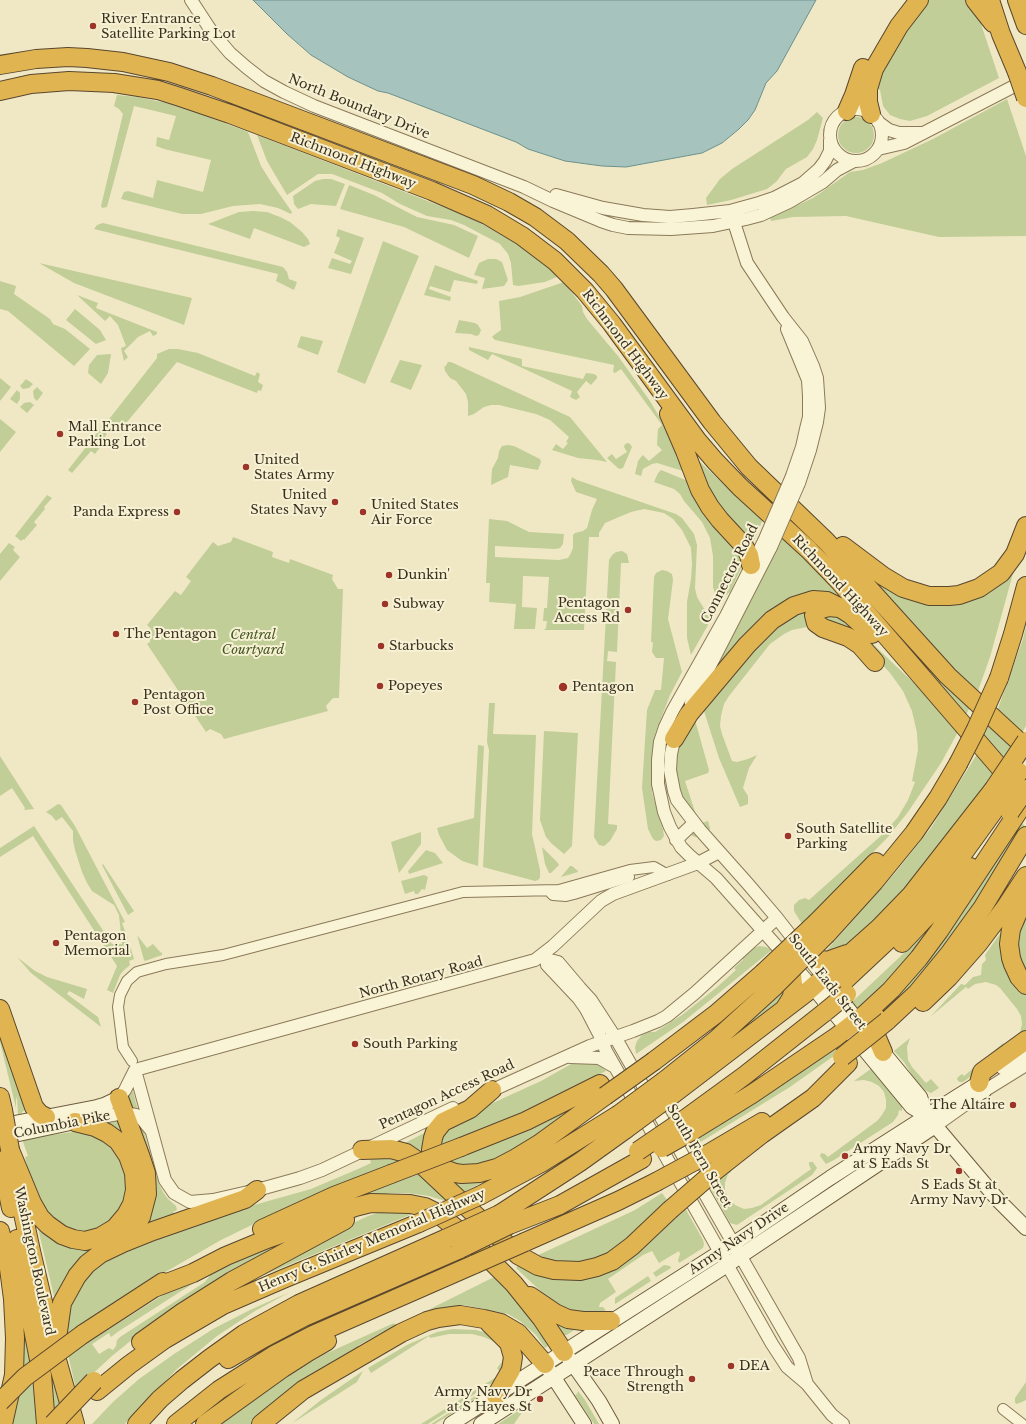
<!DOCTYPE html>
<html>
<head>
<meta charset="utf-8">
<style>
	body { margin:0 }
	canvas { display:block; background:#f0e8c4 }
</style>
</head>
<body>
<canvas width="1026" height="1424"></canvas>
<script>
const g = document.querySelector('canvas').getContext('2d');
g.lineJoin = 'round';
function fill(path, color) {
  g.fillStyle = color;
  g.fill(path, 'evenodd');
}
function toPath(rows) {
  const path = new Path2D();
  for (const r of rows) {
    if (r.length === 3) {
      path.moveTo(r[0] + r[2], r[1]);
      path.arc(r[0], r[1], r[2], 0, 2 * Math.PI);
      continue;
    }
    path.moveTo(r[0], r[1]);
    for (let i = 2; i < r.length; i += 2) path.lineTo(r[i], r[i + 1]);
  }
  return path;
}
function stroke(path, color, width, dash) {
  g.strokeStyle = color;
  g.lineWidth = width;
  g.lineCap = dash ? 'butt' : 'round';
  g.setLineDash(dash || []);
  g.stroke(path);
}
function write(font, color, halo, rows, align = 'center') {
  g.font = font + ' "Libre Baskerville",serif';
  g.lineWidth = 4;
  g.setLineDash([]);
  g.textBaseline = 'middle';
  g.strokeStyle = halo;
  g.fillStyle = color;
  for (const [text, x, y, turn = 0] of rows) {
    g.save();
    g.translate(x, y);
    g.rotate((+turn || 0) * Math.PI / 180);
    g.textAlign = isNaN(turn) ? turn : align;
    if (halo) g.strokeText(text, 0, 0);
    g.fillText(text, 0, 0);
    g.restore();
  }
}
fill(toPath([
	[927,0,966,0,977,12,999,78,927,116,910,121,900,119,890,115,883,106,880,90,874,87,879,71],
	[117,95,137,97,167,103,193,111,248,132,261,166,271,182,292,212,291,214,278,208,260,204,233,206,201,214,182,214,121,199,124,192,128,191,153,198,157,180,203,192,211,160,164,149,156,146,157,137,169,140,176,116,134,106,107,207,102,208,101,206,123,114,119,109,114,106],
	[1007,99,1026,156,1026,236,939,237,846,216,793,217,771,221,770,218,813,198,850,172,863,170,882,163,933,139],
	[817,112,823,118,817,140,813,149,807,157,786,169,776,182,767,189,731,200,707,205,706,198,720,179,732,169,808,120],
	[856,135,18],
	[257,135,464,215,490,228,520,246,559,276,545,282,518,286,513,285,511,263,508,254,500,244,464,225,451,220,427,216,400,204,382,193,332,174,318,174,287,195,267,161],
	[323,179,331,179,345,184,336,206,311,204,298,209,294,204,293,196,315,181],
	[349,185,374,195,417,217,454,225,478,236,469,258,404,227,340,209],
	[253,211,267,212,280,217,290,222,302,232,308,239,310,244,304,247,254,228,250,239,208,224,239,212],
	[103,223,283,267,287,272,289,279,297,282,294,290,276,281,278,274,94,229,97,225],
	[338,229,364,238,351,274,328,268,332,258,350,264,352,261,334,253,340,238,336,236],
	[383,241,419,256,365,384,337,372],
	[488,259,496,259,502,262,508,280,504,286,482,289,485,278,474,275,479,263],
	[39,263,192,298,184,325,74,283],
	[435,265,478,281,477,284,454,280,450,292,430,286,429,289,451,297,450,301,424,295],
	[0,281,16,286,14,294,50,319,53,324,65,329,90,349,74,366,8,311,0,309],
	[564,282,582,306,583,312,587,319,618,356,650,401,660,418,683,471,657,463,652,464,643,469,641,476,635,474,638,461,641,457,643,455,649,461,662,450,657,445,658,429,662,425,621,369,615,373,613,372,614,365,495,340,492,337,494,335,501,330,499,301,520,297],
	[77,295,98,303,96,308,157,332,157,334,153,336,150,331,138,337,124,351,128,357,124,361,121,348,126,346,118,325,110,316,105,321],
	[75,309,100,330,106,340,96,344,66,320],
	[459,320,475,323,478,325,481,330,479,335,476,336,471,334,455,333],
	[301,336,323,341,318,355,297,347],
	[469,347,522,359,522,366,583,379,586,373,594,374,597,376,597,378,591,385,586,381,577,392,580,397,576,400,570,397,572,391,492,354,488,360,469,350],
	[169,349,178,349,198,353,255,376,257,372,260,374,258,382,263,385,261,391,258,390,257,393,177,362,122,428,120,426,118,428,114,425,112,427,106,423,157,358,157,354],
	[111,354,108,373,101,384,88,373,89,365,97,355],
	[400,360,422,365,411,390,390,382],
	[448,362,451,362,570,417,607,462,597,460,578,458,552,450,556,444,563,449,568,443,566,442,569,437,550,420,536,414,499,405,491,405,484,407,474,414,468,416,468,402,466,394,456,381,450,378,445,371,444,366,445,367],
	[0,378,11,387,0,401],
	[26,379,33,384,29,388,23,389,20,386],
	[37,387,43,393,37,401,34,398,33,391],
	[17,390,20,393,20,399,17,404,10,399],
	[30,402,34,405,27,413,20,407,24,403],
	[0,419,16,432,0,452],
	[100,429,107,434,105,436,107,438,95,454,91,451,72,473,68,470],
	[628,443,630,444,632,447,623,468,619,469,607,458,612,454,616,459,627,452,624,447,625,444],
	[508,445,514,446,540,459,541,462,538,470,510,465,508,477,491,485,492,469,498,458,499,451,502,446],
	[698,460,736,496,763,519,752,545,706,493],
	[661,470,688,481,741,550,743,564,730,592,724,597,719,597,715,594,713,587,713,556,710,538,702,522,684,501,680,494,674,489,654,482,658,473],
	[572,477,577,480,676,514,682,518,694,534,697,545,695,588,697,597,709,617,708,625,691,655,687,638,687,602,691,579,692,564,691,548,682,530,673,519,664,513,644,509,631,512,605,523,599,533,599,537,589,537,584,630,544,630,546,628,547,621,543,621,544,608,547,608,549,577,523,576,522,607,537,608,535,629,514,629,516,604,489,602,490,583,486,583,489,519,507,521,529,532,564,534,563,544,560,548,555,549,495,546,495,557,559,560,568,558,570,555,573,548,573,535,575,533,583,531,587,528,592,510,597,499,576,492,571,481],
	[47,495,52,498,44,507,45,509,34,522,37,525,24,540,23,539,21,541,15,536],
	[783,534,852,607,807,596,711,679],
	[233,537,273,552,272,557,289,563,290,559,333,575,332,579,338,589,343,589,339,698,333,698,326,706,328,711,224,739,221,734,210,729,206,732,147,644,150,642,151,629,147,625,175,591,181,595,191,581,186,577,213,542,218,546,231,542],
	[9,543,15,547,13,550,20,557,0,581,0,554],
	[622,551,627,554,629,563,621,563,617,652,608,651,607,661,616,662,608,824,617,825,617,829,610,841,604,846,599,845,594,837,609,560,612,555,616,552],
	[858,564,922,599,1014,570,990,657,978,691,949,664],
	[662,570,667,571,672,574,673,580,668,619,682,672,670,695,655,734,653,745,651,771,652,793,663,829,664,836,661,840,656,841,653,839,648,829,642,788,647,710,655,690,661,690,664,658,656,658,652,652,653,642,651,642,654,577,656,573],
	[792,611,809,611,805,619,807,627,792,630,784,634,770,644,729,696,724,704,721,716,720,726,722,734,732,761,737,762,748,759,757,755,749,768,743,788,748,796,748,804,740,807,719,758,703,708,719,684],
	[828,612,852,624,920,689,958,732,941,763,908,812,888,837,802,924,794,911,794,905,799,900,805,898,809,900,884,833,898,817,908,800,915,782,912,781,918,750,917,733,912,711,903,691,890,673,878,660,826,620,825,616],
	[1026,626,1026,726,1022,733,997,711,1023,639],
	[902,638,970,707,966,715,931,673],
	[489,703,495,703,493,734,536,735,532,834,540,870,540,878,538,880,535,881,483,867,489,750,487,742],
	[695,720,709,770,708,773,685,781,699,824,708,821,710,828,710,829,696,837,692,836,682,811,676,776,676,753,681,738],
	[989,724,1014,747,1005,760,984,735],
	[544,731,578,733,572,846,564,854,551,843,546,837,540,820],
	[478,745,484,746,478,866,462,861,447,850,439,835,437,828,474,818],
	[977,754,995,774,904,893,840,952,824,953,895,873,931,828],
	[0,756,34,809,24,810,25,808,12,788,0,796],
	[58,804,61,805,75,826,125,922,122,923,128,939,127,943,130,946,134,959,129,961,130,965,124,970,120,975,113,993,107,990,117,966,33,836,0,857,0,848,34,826,112,944,122,944,119,915,114,905,92,891,87,883,82,872,75,850,73,840,73,831,62,817,56,821,52,816,46,812],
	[1021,821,1025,827,968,917,916,985,883,1017,879,1013],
	[421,832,421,844,399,873,391,842],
	[542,847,558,863,559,865,551,873,549,873,545,864],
	[426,850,435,853,443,863,409,874,408,871],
	[103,864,134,911,128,915,102,865],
	[570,866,572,866,578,871,578,872,561,877],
	[424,875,428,877,425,890,422,889,418,894,415,894,414,891,405,894,401,881],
	[958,894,898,977,856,1010,853,1001,921,937],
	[1026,908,1026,976,1021,967,1016,934],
	[1008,922,1026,990,1026,1036,963,1082,959,1082,957,1079,958,1077,962,1074,964,1076,1003,1043,1006,1046,1015,1038,1020,1032,1022,1024,1021,1016,1017,1009,1000,988,996,985,986,982,975,984,968,989,966,987,930,1017,961,984,965,985,973,977,981,975,982,964,986,960,985,955],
	[137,935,147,948,153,944,161,953,162,952,162,955,145,961,144,960],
	[759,946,766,947,772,950,683,1022,636,1054,635,1047,637,1041,642,1035,649,1032,655,1032,682,1015,716,988,736,970,734,968,743,960,743,956,750,950],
	[17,957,35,971,47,977,87,989,84,999,69,991,67,994,98,1017,101,1027,31,973],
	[790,986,785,1002,712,1055,781,993],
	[0,1020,28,1108,22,1112,21,1115,18,1116,17,1096,16,1101,16,1108,0,1042],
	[910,1038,907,1047,908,1060,912,1067,926,1083,931,1079,939,1088,931,1093,924,1090,922,1091,904,1062,894,1051],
	[839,1047,844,1047,845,1048,790,1087,699,1143,696,1138,833,1049],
	[583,1060,600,1065,606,1071,513,1117,438,1146,438,1140,451,1122,541,1081,573,1063],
	[875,1066,902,1102,902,1111,899,1110,898,1115,893,1122,834,1160,826,1164,820,1156,821,1153,825,1154,828,1157,877,1121,882,1115,886,1108,886,1100,884,1092,879,1086,872,1082,864,1080,854,1081],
	[133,1091,138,1111,131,1108,127,1098],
	[583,1101,538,1139,475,1169,444,1161],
	[121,1120,128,1138,100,1123],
	[134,1120,138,1122,144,1132,159,1184,163,1192,168,1199,176,1206,177,1210,173,1212,175,1215,146,1227],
	[432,1129,429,1150,417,1155,403,1144],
	[80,1131,108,1140,125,1161,127,1206,105,1229,77,1235,51,1221,31,1182,25,1157,28,1156,22,1139],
	[382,1155,406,1159,264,1219,221,1240,141,1286,67,1336,68,1317,71,1302,88,1272,117,1252,229,1212,311,1189,358,1169,371,1163,370,1160],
	[809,1162,813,1162,817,1168,812,1175,737,1225,730,1223,710,1187,730,1170,731,1172,728,1174,725,1183,725,1191,729,1199,735,1205,744,1209,752,1208,761,1205,811,1169,809,1165],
	[434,1166,492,1178,459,1194],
	[420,1171,450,1198,445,1201,429,1196,407,1193,390,1193,325,1207],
	[662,1193,670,1204,625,1247,583,1267,532,1258,635,1210],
	[685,1208,703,1240,704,1244,703,1248,679,1263,678,1260,680,1254,679,1251,659,1263,652,1251,643,1255,608,1279,616,1292,600,1303,599,1307,603,1307,606,1310,601,1312,579,1317,548,1298,516,1268,520,1263,577,1278],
	[384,1211,417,1212,264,1275,262,1271,345,1227,368,1216],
	[37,1224,98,1245,56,1305],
	[309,1229,144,1330,112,1356,76,1389,68,1355,171,1290,197,1281,119,1331,111,1337,109,1333,92,1344,99,1354,109,1348,113,1350,116,1346,117,1340,120,1337,205,1282,211,1274,208,1269],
	[664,1265,670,1266,671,1268,656,1277,653,1273],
	[496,1276,512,1291,550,1345,545,1348,536,1335,520,1321,508,1314,464,1305,428,1310],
	[648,1276,651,1281,615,1304,615,1298],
	[18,1280,34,1360,19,1371],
	[290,1292,255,1311,217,1336,177,1369,125,1424,92,1424,113,1402,139,1379,174,1354,213,1329,250,1310],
	[551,1317,577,1328,567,1335,564,1335],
	[394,1323,395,1325,359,1345,358,1347,338,1360,254,1424,221,1424,294,1372,325,1354],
	[453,1329,476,1330,487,1333,501,1341,506,1347,509,1354,510,1363,508,1371,495,1381,428,1424,421,1424,501,1374,497,1368,502,1362,504,1354,501,1348,495,1342,484,1337,472,1334,449,1334,430,1338,429,1336,371,1373,368,1368,407,1345,425,1337,437,1332],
	[52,1368,61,1405,53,1414,49,1370],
	[363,1371,357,1382,291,1424,321,1400],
	[37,1381,40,1424,11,1424,17,1394],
	[1026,1382,1026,1400,1022,1402,1016,1404,1015,1402,1015,1398],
	[496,1383,498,1384,435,1424,431,1424],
	[578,1391,585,1400,599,1424,594,1424,575,1395,577,1394],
	[532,1402,532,1405,523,1411,514,1424,498,1424]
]), '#c1ce97');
const water = toPath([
	[253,0,816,0,777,71,766,83,755,110,748,120,739,129,722,143,702,153,626,167,602,166,565,161,528,149,516,142,388,93,378,91,348,77,311,55,287,34,253,0]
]);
fill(water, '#a6c3be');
stroke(water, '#6c918d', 1);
const minor = toPath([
	[551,893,553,895,566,896,574,894,629,877],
	[132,1061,123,1047,118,1007,120,995,127,981,137,972,166,964,223,955,463,892,559,890,630,870,654,867,668,875],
	[1003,1409,1022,1424]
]);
const tertiary = toPath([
	[191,0,212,32,230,53,246,67,264,81,284,92,314,106,524,187,553,201,601,221,613,225,628,228,671,229,713,226,746,219,761,215,789,202,823,182,837,170,854,161],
	[856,135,26],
	[878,122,889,130,899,133,921,133],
	[878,149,904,143,1026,80],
	[556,195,603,208,643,215,670,217,693,215,730,211,759,203,774,198,803,183,819,169,825,161,830,151,830,140],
	[732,216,747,263,783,317,802,341,813,366,817,378,819,408,817,422,810,450,799,483],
	[787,329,808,380,809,396,809,417,806,429,802,447,792,476],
	[764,541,726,616,672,712,665,727,660,742,658,760,658,784,664,812,670,827,681,847,689,855,716,878,813,987],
	[691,703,771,547],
	[676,731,671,754,670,770,674,791,677,800,700,830,748,884,777,918,823,977],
	[676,840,694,823],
	[542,955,546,959,547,965,579,999,586,1009,599,1034,606,1051,772,1344,787,1367,807,1384,832,1415,843,1424],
	[546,959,558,962,580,988,591,1000,615,1037,799,1358,807,1384],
	[570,1057,599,1058,613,1066],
	[1002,1068,1026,1052],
	[135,1070,165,1180,174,1193,190,1202,213,1200,257,1190,300,1178,322,1170,453,1108],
	[135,1070,535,960,553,946,601,901,613,894,698,863,719,852],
	[486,1093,590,1046,633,1031,658,1021,667,1016,695,993,777,918],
	[119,1098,125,1090,135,1070],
	[80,1121,123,1113,136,1115,141,1118,150,1129],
	[935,1126,984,1091,1026,1065]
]);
const secondary = toPath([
	[823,977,864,1029],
	[813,987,912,1107,927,1116],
	[877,1045,920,1097,927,1116,998,1200,1026,1228],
	[0,1126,97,1107,104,1105,119,1098],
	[0,1138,75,1122],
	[568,1357,599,1401,612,1424],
	[549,1370,584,1424],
	[451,1424,733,1244,830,1178,955,1098,979,1083,984,1091],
	[481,1424,727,1265,935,1126]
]);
const motorway = toPath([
	[975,0,993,23],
	[990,0,1001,34,1017,72],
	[1017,0,1026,25],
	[0,65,36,59,68,57,87,58,123,62,169,72,212,86,473,185,509,202,535,217,567,241,601,274,614,289,712,422,749,467,826,541,948,676,1026,748],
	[0,91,31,84,69,81,114,83,158,90,180,97,230,114,432,191,487,215,522,236,555,261,585,291,612,324,697,440,715,461,740,487,809,550,839,581,1014,784],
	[847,111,854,95,863,68],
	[871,114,868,102,868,89,874,69,899,26,919,0],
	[669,414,685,451,700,490,710,507,720,520,744,546,749,555,751,565],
	[843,546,883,576,903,588,929,596,949,596,959,595,979,588,1001,573,1015,554,1026,526],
	[839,608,829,607,821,609,814,615,816,623,823,628,848,637,860,645,875,662],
	[999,678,1013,634,1026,586],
	[674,739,689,714,747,645,772,620,794,606,813,600,827,601,837,606,851,615,872,634],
	[1026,894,1011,929,1009,944,1011,958,1013,964,1019,977,1026,985],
	[817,922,876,862],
	[827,934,874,882,914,833,938,798,958,764],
	[902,943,945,897,970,867],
	[805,954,818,959,827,961,847,954],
	[840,985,888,940,933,891,962,855,1001,801],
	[923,1002,949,977,978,944,1005,908,1026,876],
	[785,1008,792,997,793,986,792,973,788,960],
	[0,1009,34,1107,40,1114,46,1117],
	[876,1017,875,1029,877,1038,883,1052],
	[887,1021,917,993,949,954,983,907,1026,836],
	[654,1061,716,1014,763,973],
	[664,1081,718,1038,775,986],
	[979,1083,982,1072,1026,1040],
	[492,1090,470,1109,443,1122,435,1132,433,1138,431,1150,437,1161,444,1169,455,1173,462,1174,479,1173,497,1168,516,1158,539,1144,605,1096],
	[672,1095,807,992,879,928,911,895,993,790],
	[0,1097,3,1110],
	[119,1098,140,1155,146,1173,147,1194,141,1217,123,1243],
	[685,1119,744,1076,825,1012],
	[692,1131,752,1094,836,1037,864,1015,891,990,919,958,939,931,1026,800],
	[461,1147,526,1121,600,1084],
	[10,1150,32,1203,40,1217,48,1225,62,1235,73,1239,85,1241,100,1237,115,1228,126,1215,132,1204,135,1190,134,1173,128,1156,118,1141,107,1133,95,1127,75,1122],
	[362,1150,391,1149,406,1153,419,1162,518,1255,538,1266,554,1270,580,1271,597,1267,612,1261,632,1246,670,1210],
	[0,1154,11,1208],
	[706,1155,762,1122],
	[715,1171,762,1134,813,1098,848,1063],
	[18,1190,31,1251,55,1353,75,1424],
	[481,1195,541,1163,618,1115],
	[500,1214,580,1162,626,1129],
	[509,1225,560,1205,642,1159],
	[262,1229,334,1196,391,1174],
	[0,1231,8,1261,13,1299,15,1338,14,1375,3,1424],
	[17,1239,21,1268,42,1375,46,1424],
	[525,1242,618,1201,656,1182],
	[154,1288,193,1273,226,1256,267,1239,355,1207,371,1203,410,1204,425,1207,437,1213,468,1238,514,1284,542,1319,564,1352],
	[530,1296,555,1313,568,1319,583,1321,611,1321],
	[489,1323,509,1343,513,1357,511,1370,496,1396],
	[83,1334,163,1282],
	[141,1342,183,1312,232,1281,345,1220],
	[55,1353,62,1303,77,1276,87,1264,100,1254,123,1243,153,1231,245,1199,257,1190],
	[228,1359,264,1338,304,1317,460,1249],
	[97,1391,129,1365,165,1339,223,1305,283,1279,419,1223],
	[137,1424,160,1399,182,1380,209,1359,244,1334,299,1304,447,1238],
	[176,1424,219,1390,274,1355,313,1335,475,1264],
	[205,1424,283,1368,308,1352,327,1341],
	[261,1424,303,1390,401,1333,427,1321,438,1318,460,1315,484,1319,501,1323,518,1333,545,1364]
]);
stroke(minor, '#8b7a59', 12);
stroke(tertiary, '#8b7a59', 14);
stroke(secondary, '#6d5b3d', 16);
stroke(motorway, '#59472e', 20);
stroke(minor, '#faf4d7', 10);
stroke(tertiary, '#faf4d7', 12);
stroke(secondary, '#faf4d7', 14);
stroke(motorway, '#e1b452', 18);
const tertiaryBridge = toPath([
	[764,541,792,476],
	[771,547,799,483]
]);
const motorwayBridge = toPath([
	[1017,72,1026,98],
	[958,764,976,729,999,678],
	[993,790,1026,741],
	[1001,801,1019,772],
	[1010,812,1026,789],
	[763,973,817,922],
	[775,986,827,934],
	[825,1012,847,994],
	[842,1057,887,1021],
	[605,1096,654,1061],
	[3,1110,10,1150],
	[618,1115,664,1081],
	[626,1129,672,1095],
	[662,1148,692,1131],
	[638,1151,685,1119],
	[391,1174,461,1147],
	[656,1182,706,1155],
	[670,1210,715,1171],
	[419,1223,481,1195],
	[447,1238,500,1214],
	[460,1249,509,1225],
	[475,1264,525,1242],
	[0,1402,25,1377,83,1334],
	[53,1424,94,1381]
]);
stroke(tertiaryBridge, '#8b7a59', 14, []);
stroke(motorwayBridge, '#59472e', 20, []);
stroke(tertiaryBridge, '#faf4d7', 12);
stroke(motorwayBridge, '#e1b452', 18);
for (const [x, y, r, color] of [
	[93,26,4,"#9c3527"],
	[60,434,4,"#9c3527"],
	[246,467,4,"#9c3527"],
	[335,502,4,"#9c3527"],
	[177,512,4,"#9c3527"],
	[363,512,4,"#9c3527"],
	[389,575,4,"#9c3527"],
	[385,604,4,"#9c3527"],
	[628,610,4,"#9c3527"],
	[116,634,4,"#9c3527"],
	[381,646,4,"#9c3527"],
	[380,686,4,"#9c3527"],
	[563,687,5,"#9c3527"],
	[135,702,4,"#9c3527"],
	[788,836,4,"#9c3527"],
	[56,943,4,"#9c3527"],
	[355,1044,4,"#9c3527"],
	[1013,1105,4,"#9c3527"],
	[845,1156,4,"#9c3527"],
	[959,1171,4,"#9c3527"],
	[731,1366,4,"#9c3527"],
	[692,1379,4,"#9c3527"],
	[540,1399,4,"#9c3527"]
]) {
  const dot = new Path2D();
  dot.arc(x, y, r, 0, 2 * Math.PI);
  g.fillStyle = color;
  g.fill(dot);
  stroke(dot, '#f7f1d4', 1.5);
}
write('13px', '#3a2f1e', '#f7f1d4', [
	["River Entrance",101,19],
	["Satellite Parking Lot",101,34],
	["Mall Entrance",68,427],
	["Parking Lot",68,442],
	["United",254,460],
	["States Army",254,475],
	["United",327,495,"right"],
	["States Navy",327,510,"right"],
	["United States",371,505],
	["Air Force",371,520],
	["Panda Express",169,512,"right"],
	["Dunkin'",397,575],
	["Pentagon",620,603,"right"],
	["Access Rd",620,618,"right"],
	["Subway",393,604],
	["The Pentagon",124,634],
	["Starbucks",389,646],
	["Popeyes",388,686],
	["Pentagon",572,687],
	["Pentagon",143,695],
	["Post Office",143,710],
	["South Satellite",796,829],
	["Parking",796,844],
	["Pentagon",64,936],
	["Memorial",64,951],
	["South Parking",363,1044],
	["The Altaire",1005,1105,"right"],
	["Army Navy Dr",853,1149],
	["at S Eads St",853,1164],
	["S Eads St at",959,1185,"center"],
	["Army Navy Dr",959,1200,"center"],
	["DEA",739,1366],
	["Peace Through",684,1372,"right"],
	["Strength",684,1387,"right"],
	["Army Navy Dr",532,1392,"right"],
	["at S Hayes St",532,1407,"right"]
], 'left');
write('13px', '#3a2f1e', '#f7f1d4', [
	["North Boundary Drive",359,107,22],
	["Richmond Highway",353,161,21],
	["Richmond Highway",625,345,53],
	["Connector Road",730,574,-63],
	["Richmond Highway",840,586,47],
	["North Rotary Road",421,978,-15],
	["South Eads Street",827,982,52],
	["Pentagon Access Road",447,1095,-25],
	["Columbia Pike",62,1125,-11],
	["South Fern Street",699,1156,60],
	["Army Navy Drive",739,1239,-34],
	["Henry G. Shirley Memorial Highway",372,1241,-23],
	["Washington Boulevard",34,1261,78]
]);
write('italic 13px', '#445724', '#f7f1d4', [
	["Central",253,635],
	["Courtyard",253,650]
]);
</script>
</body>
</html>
